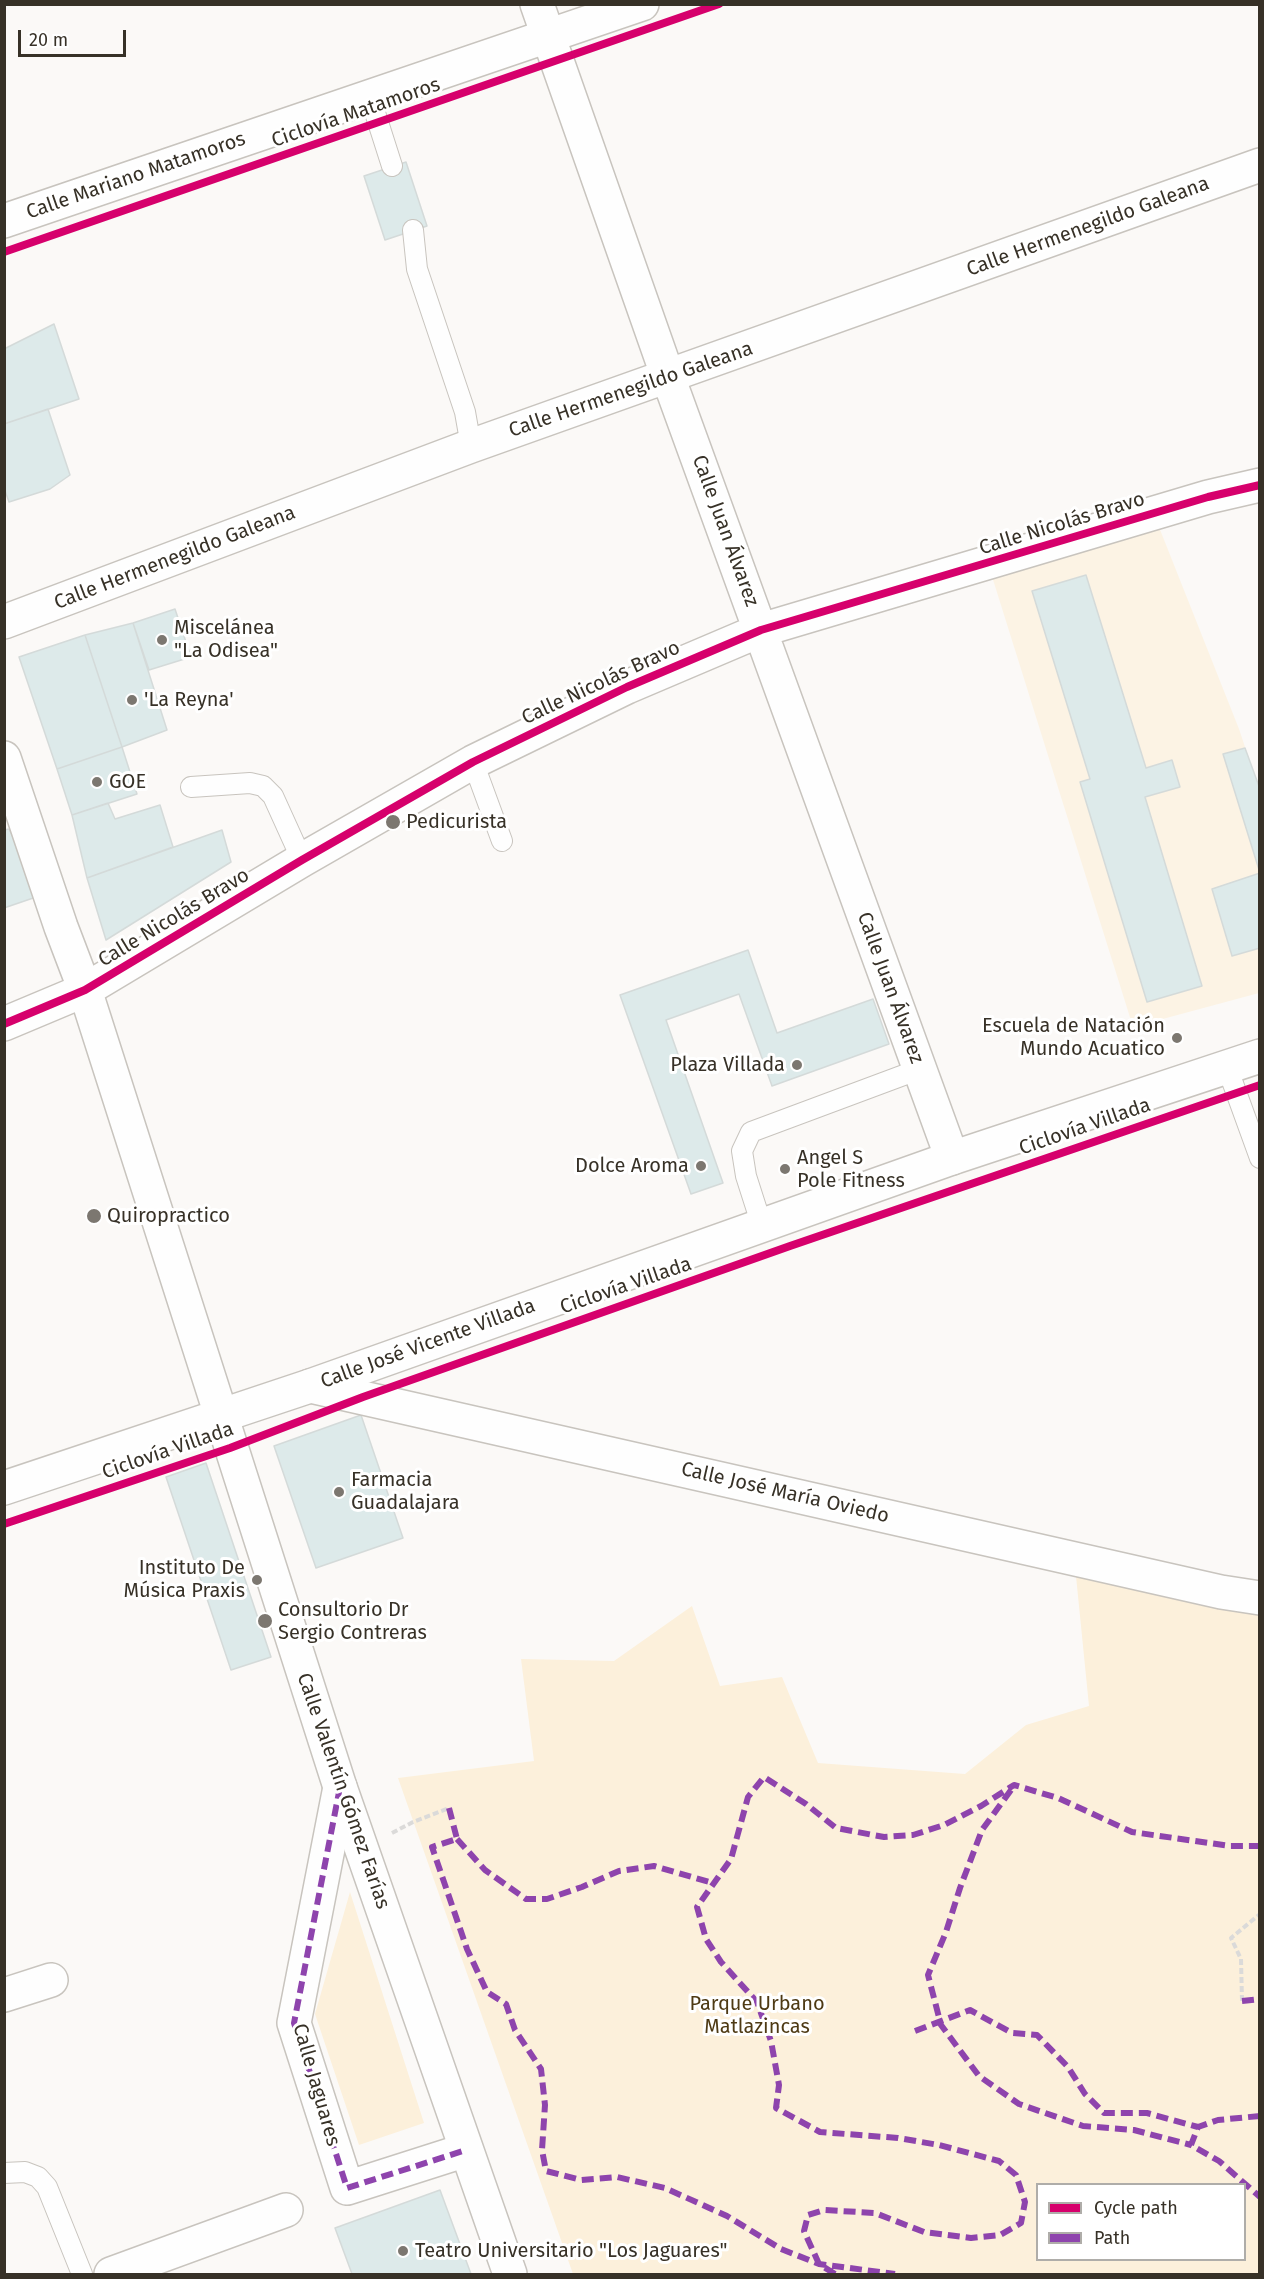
<!DOCTYPE html>
<html>
<head>
<meta charset="utf-8">
<style>
	body { margin:0 }
	#map { position:relative; width:1264px; height:2279px; overflow:hidden; background:#fbf9f7; font-family:"Fira Sans",sans-serif }
	canvas { display:block }
	.frame { position:absolute; inset:0; border:6px solid #373127; pointer-events:none }
	.legend { position:absolute; left:1036px; top:2183px; width:210px; height:78px; box-sizing:border-box; background:#fff; border:2px solid #afada9; margin:0; padding:8px 10px; list-style:none; font-size:18px; color:#373127 }
	.legend li { display:flex; align-items:center; gap:12px; height:30px }
	.legend b { width:30px; border:2px solid #afada9 }
	.scale { position:absolute; left:18px; top:30px; width:108px; height:27px; box-sizing:border-box; border:3px solid #373127; border-top:0; padding-left:8px; font-size:18px; line-height:21px; white-space:nowrap; color:#373127; -webkit-text-stroke:4px #fff; paint-order:stroke }
</style>
</head>
<body>
<div id="map">
<canvas width="1264" height="2279"></canvas>
<div class="frame"></div>
<ul class="legend">
<li><b style="height:8px;background:#d6006c"></b>Cycle path</li>
<li><b style="height:8px;background:#8e44ad"></b>Path</li>
</ul>
<div class="scale">20 m</div>
</div>
<script>
const g = document.querySelector('canvas').getContext('2d');
g.lineJoin = 'round';
function fill(path, color) {
  g.fillStyle = color;
  g.fill(path, 'evenodd');
}
function toPath(rows) {
  const path = new Path2D();
  for (const r of rows) {
    path.moveTo(r[0], r[1]);
    for (let i = 2; i < r.length; i += 2) path.lineTo(r[i], r[i + 1]);
  }
  return path;
}
function stroke(path, color, width, dash) {
  g.strokeStyle = color;
  g.lineWidth = width;
  g.lineCap = dash ? 'butt' : 'round';
  g.setLineDash(dash || []);
  g.stroke(path);
}
function write(font, color, halo, rows, align = 'center') {
  g.font = font + ' "Fira Sans",sans-serif';
  g.lineWidth = 6;
  g.setLineDash([]);
  g.textBaseline = 'middle';
  g.strokeStyle = halo;
  g.fillStyle = color;
  for (const [text, x, y, turn = 0] of rows) {
    g.save();
    g.translate(x, y);
    g.rotate((+turn || 0) * Math.PI / 180);
    g.textAlign = isNaN(turn) ? turn : align;
    if (halo) g.strokeText(text, 0, 0);
    g.fillText(text, 0, 0);
    g.restore();
  }
}
fill(toPath([
	[1155,517,1239,729,1259,789,1259,993,1133,1027,990,570]
]), '#fcf3e4');
fill(toPath([
	[1075,1566,1259,1607,1259,2274,573,2274,398,1778,534,1761,521,1659,614,1661,692,1606,720,1686,782,1677,818,1763,965,1774,1026,1725,1089,1706],
	[1038,2184,1244,2184,1244,2260,1038,2260],
	[350,1892,424,2123,359,2145,315,2014]
]), '#fcf0db');
const building = toPath([
	[406,162,427,226,385,240,364,176,406,162],
	[54,324,79,399,4,424,4,349,54,324],
	[48,409,70,475,50,489,9,502,4,488,4,424,48,409],
	[1086,575,1146,768,1172,760,1180,787,1145,797,1202,986,1147,1002,1080,782,1090,779,1032,591,1086,575],
	[175,609,191,657,149,670,133,623,175,609],
	[133,623,167,730,122,747,85,635,133,623],
	[85,635,122,747,57,769,19,657,85,635],
	[122,747,137,794,72,815,57,769,122,747],
	[1245,748,1260,789,1260,873,1223,754,1245,748],
	[108,803,115,819,160,805,173,847,87,878,72,815,108,803],
	[9,829,42,895,4,908,4,830,9,829],
	[222,830,231,862,106,940,87,878,222,830],
	[1260,873,1260,948,1232,956,1212,889,1260,873],
	[748,950,777,1033,873,999,889,1044,772,1086,739,994,666,1020,723,1183,691,1194,620,995,748,950],
	[361,1415,403,1538,316,1568,274,1446,361,1415],
	[206,1463,271,1657,231,1670,166,1477,206,1463],
	[440,2190,471,2274,352,2274,335,2228,440,2190]
]);
fill(building, '#ddeaea');
stroke(building, '#d4dad9', 1.5);
const lane = toPath([
	[370,97,392,166],
	[413,230,417,269,465,412,471,446],
	[473,762,502,841],
	[191,787,250,783,263,786,273,796,302,860],
	[1227,1067,1260,1158],
	[762,1226,746,1176,742,1151,751,1132,920,1069],
	[4,2173,25,2172,38,2177,47,2187,82,2274]
]);
const street = toPath([
	[537,4,668,377,952,1158],
	[4,221,642,4],
	[4,622,471,446,1260,165],
	[4,1024,85,990,302,860,473,762,627,687,761,630,1208,497,1260,485],
	[310,1386,1221,1592,1260,1598],
	[340,1787,294,2023,347,2188,466,2150],
	[4,1995,51,1980],
	[111,2274,286,2210]
]);
const secondary = toPath([
	[4,758,61,927,85,990,340,1787,510,2274],
	[4,1488,310,1386,952,1158,1260,1056]
]);
stroke(lane, '#c8c4be', 22);
stroke(street, '#c8c4be', 36);
stroke(secondary, '#c8c4be', 36);
stroke(toPath([
	[392,1833,413,1822,449,1808],
	[1242,2001,1241,1959,1231,1938,1260,1914]
]), '#dbdad9', 4, [6, 3]);
stroke(lane, '#fefefe', 20);
stroke(street, '#fefefe', 33);
stroke(secondary, '#fefefe', 33);
stroke(toPath([
	[340,1787,294,2023,347,2188,466,2150],
	[1011,1790,982,1830,960,1888,946,1932,928,1975,941,2025,979,2076,1019,2104,1083,2126,1134,2130,1191,2145],
	[449,1808,457,1839,432,1847,467,1949,487,1992,506,2004,515,2030,541,2069,545,2105,542,2150,546,2171,581,2180,617,2177,665,2188,727,2216,781,2249,819,2264,895,2274],
	[457,1839,485,1870,526,1899,547,1899,582,1887,619,1871,654,1866,713,1883],
	[1242,2001,1260,1999],
	[915,2031,970,2010,1012,2033,1037,2035,1068,2067,1085,2094,1104,2113,1147,2113,1198,2127],
	[1260,2116,1218,2120,1198,2127,1191,2145,1219,2161,1260,2197],
	[835,2274,819,2264,804,2231,808,2215,824,2210,875,2213,924,2232,971,2238,1000,2235,1021,2223,1025,2202,1016,2175,999,2161,939,2145,898,2138,820,2132,776,2108,779,2085,771,2041,757,2002,721,1962,706,1939,697,1907,731,1859,748,1797,764,1777,806,1804,836,1828,884,1837,913,1835,944,1825,981,1806,1014,1785,1058,1798,1132,1832,1230,1846,1260,1846]
]), '#8e44ad', 6, [12, 6]);
stroke(toPath([
	[4,252,719,4],
	[4,1024,85,990,302,860,473,762,627,687,761,630,1208,497,1260,485],
	[4,1524,230,1448,363,1397,790,1246,1260,1085]
]), '#d6006c', 8);
for (const [x, y, r, color] of [
	[162,640,6,"#7c7770"],
	[132,700,6,"#7c7770"],
	[97,782,6,"#7c7770"],
	[393,822,8,"#7c7770"],
	[1177,1038,6,"#7c7770"],
	[797,1065,6,"#7c7770"],
	[701,1166,6,"#7c7770"],
	[785,1169,6,"#7c7770"],
	[94,1216,8,"#7c7770"],
	[339,1492,6,"#7c7770"],
	[257,1580,6,"#7c7770"],
	[265,1621,8,"#7c7770"],
	[403,2251,6,"#7c7770"]
]) {
  const dot = new Path2D();
  dot.arc(x, y, r, 0, 2 * Math.PI);
  g.fillStyle = color;
  g.fill(dot);
  stroke(dot, '#fff', 2);
}
write('20px', '#373127', '#fff', [
	["Ciclovía Matamoros",356,113,-19],
	["Calle Mariano Matamoros",136,176,-19],
	["Calle Hermenegildo Galeana",1088,227,-20],
	["Calle Hermenegildo Galeana",631,390,-19],
	["Calle Nicolás Bravo",1062,524,-17],
	["Calle Juan Álvarez",725,531,70],
	["Calle Hermenegildo Galeana",175,558,-21],
	["Calle Nicolás Bravo",601,683,-25],
	["Calle Nicolás Bravo",174,918,-31],
	["Calle Juan Álvarez",890,988,70],
	["Ciclovía Villada",1085,1127,-19],
	["Ciclovía Villada",626,1286,-19],
	["Calle José Vicente Villada",428,1344,-20],
	["Ciclovía Villada",168,1451,-19],
	["Calle José María Oviedo",785,1493,13],
	["Calle Valentín Gómez Farías",343,1791,71],
	["Calle Jaguares",316,2085,74]
]);
write('20px', '#373127', '#fff', [
	["Miscelánea",174,628],
	["\"La Odisea\"",174,651],
	["'La Reyna'",144,700],
	["GOE",109,782],
	["Pedicurista",406,822],
	["Escuela de Natación",1165,1026,"right"],
	["Mundo Acuatico",1165,1049,"right"],
	["Plaza Villada",785,1065,"right"],
	["Angel S",797,1158],
	["Pole Fitness",797,1181],
	["Dolce Aroma",689,1166,"right"],
	["Quiropractico",107,1216],
	["Farmacia",351,1480],
	["Guadalajara",351,1503],
	["Instituto De",245,1568,"right"],
	["Música Praxis",245,1591,"right"],
	["Consultorio Dr",278,1610],
	["Sergio Contreras",278,1633],
	["Teatro Universitario \"Los Jaguares\"",415,2251]
], 'left');
write('20px', '#4e3a14', '#fff', [
	["Parque Urbano",757,2004],
	["Matlazincas",757,2027]
]);
</script>
</body>
</html>
